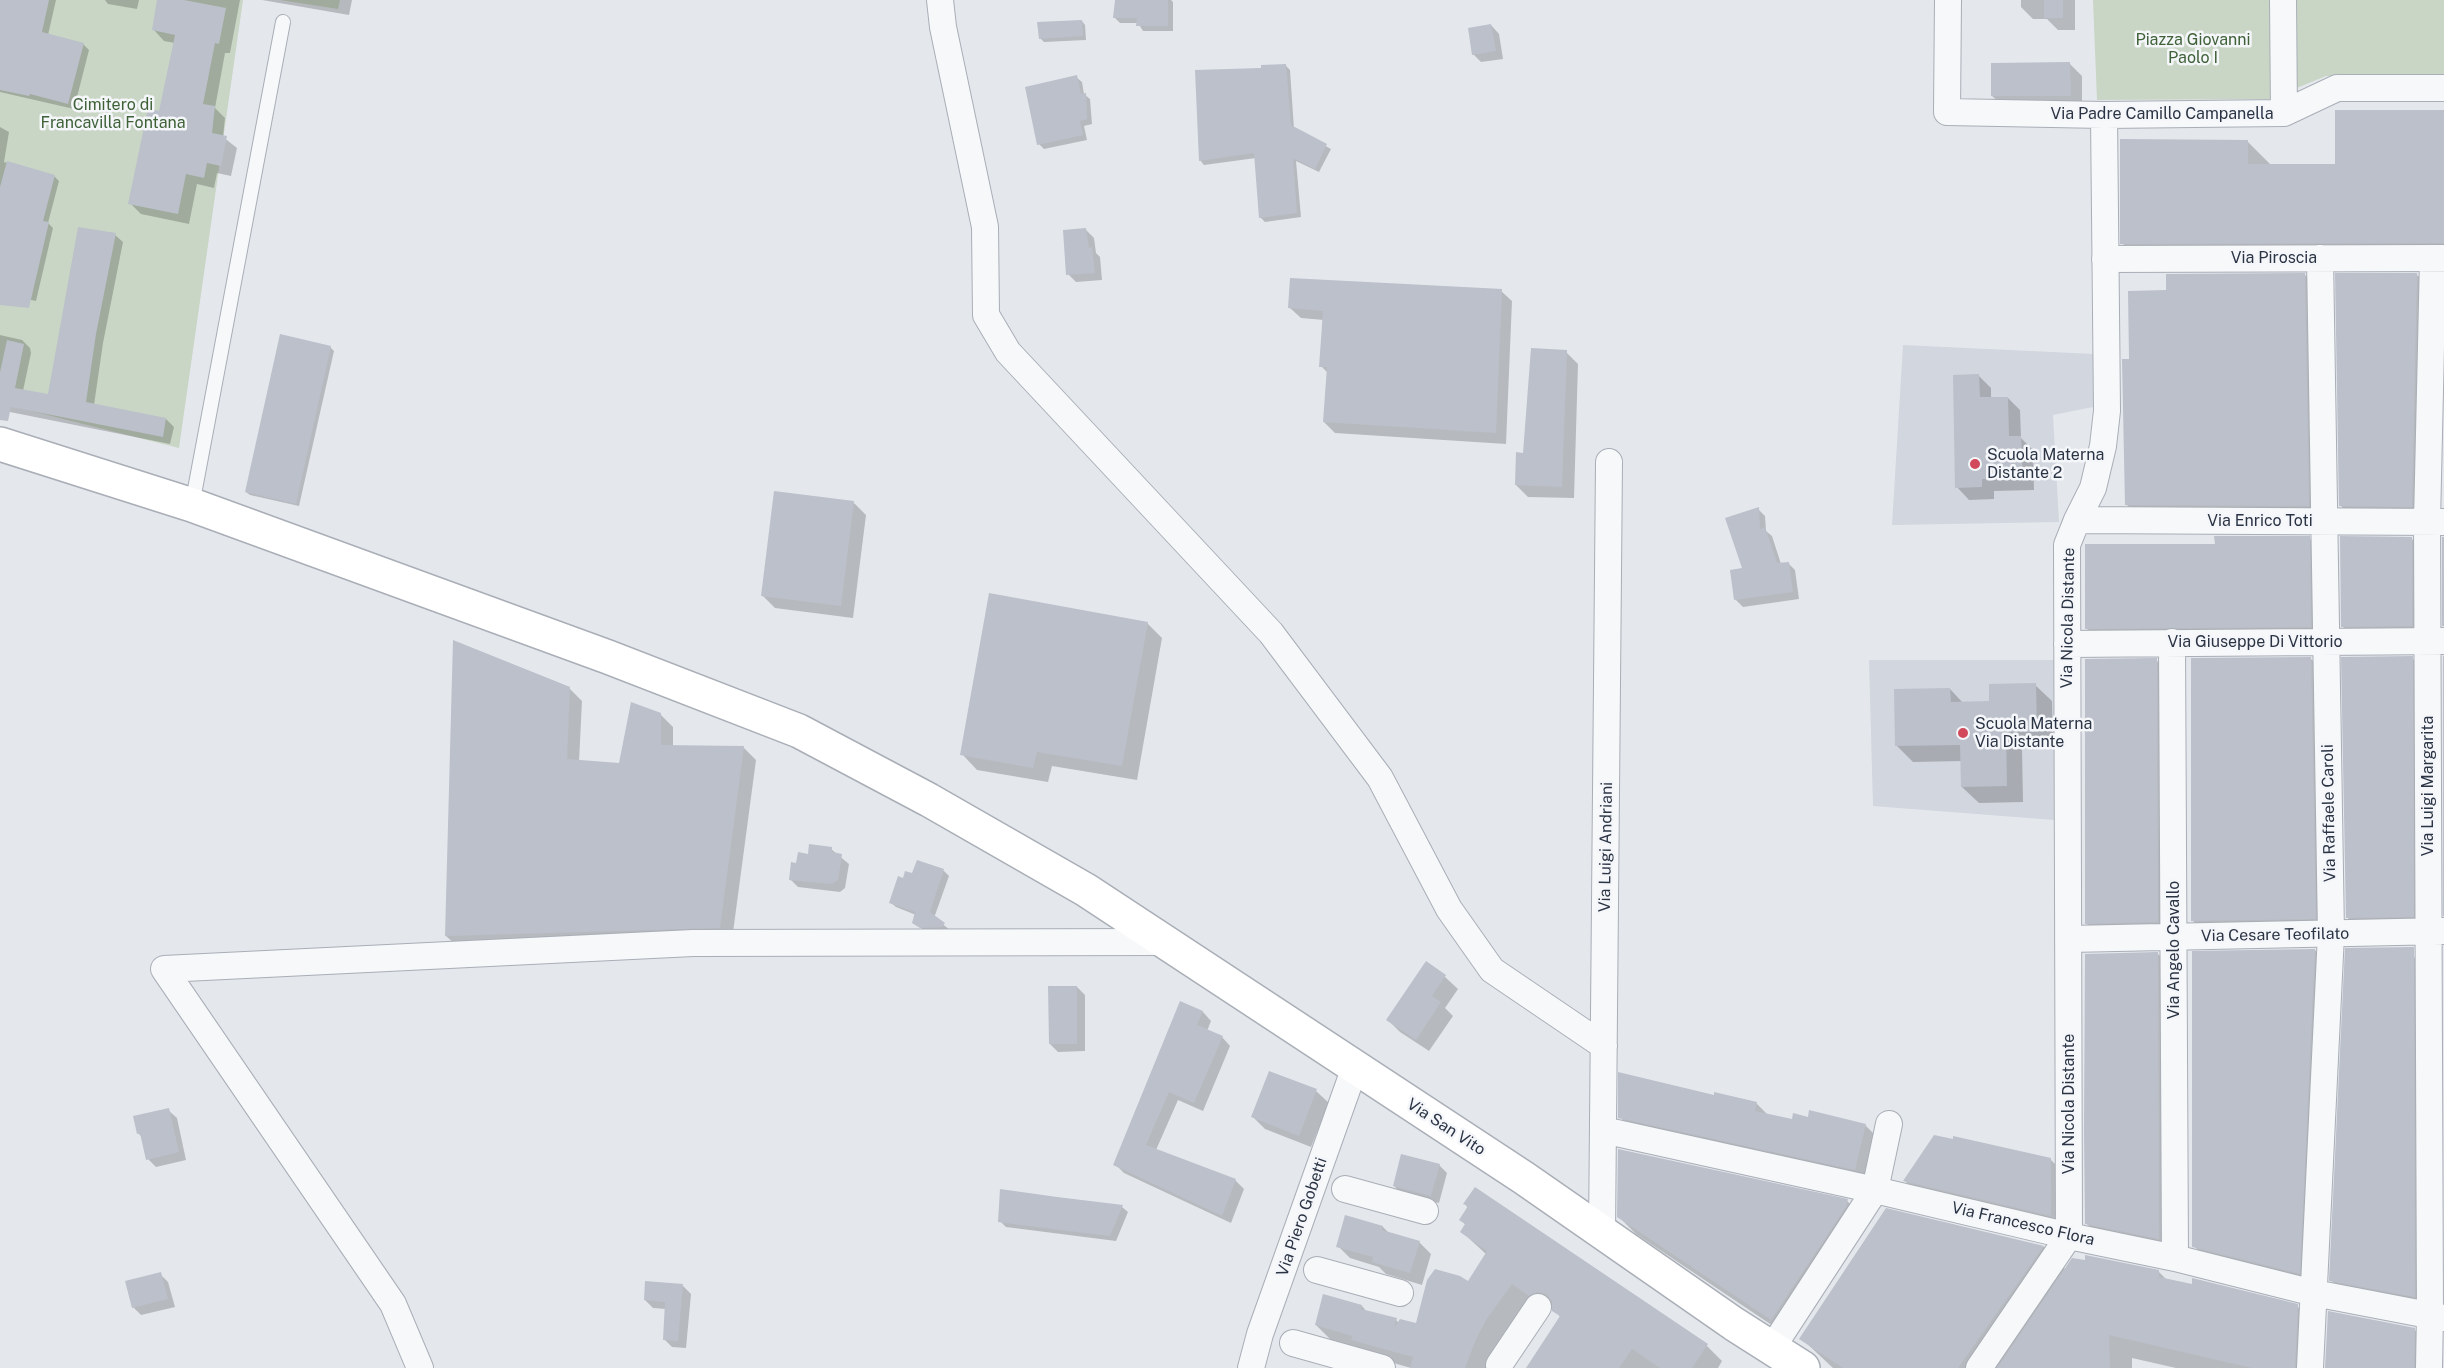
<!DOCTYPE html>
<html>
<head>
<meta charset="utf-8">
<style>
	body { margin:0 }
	canvas { display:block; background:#e4e7ec }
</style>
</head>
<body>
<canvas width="2444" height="1368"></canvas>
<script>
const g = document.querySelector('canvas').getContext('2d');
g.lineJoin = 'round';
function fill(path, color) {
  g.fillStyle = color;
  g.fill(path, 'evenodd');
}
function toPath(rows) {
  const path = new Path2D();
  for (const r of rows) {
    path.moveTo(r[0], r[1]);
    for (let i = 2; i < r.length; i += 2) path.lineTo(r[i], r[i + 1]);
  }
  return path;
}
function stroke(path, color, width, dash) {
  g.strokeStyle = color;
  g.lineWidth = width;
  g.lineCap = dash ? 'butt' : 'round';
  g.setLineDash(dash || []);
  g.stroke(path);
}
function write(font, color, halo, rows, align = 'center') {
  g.font = font + ' "Public Sans",sans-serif';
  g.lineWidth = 5;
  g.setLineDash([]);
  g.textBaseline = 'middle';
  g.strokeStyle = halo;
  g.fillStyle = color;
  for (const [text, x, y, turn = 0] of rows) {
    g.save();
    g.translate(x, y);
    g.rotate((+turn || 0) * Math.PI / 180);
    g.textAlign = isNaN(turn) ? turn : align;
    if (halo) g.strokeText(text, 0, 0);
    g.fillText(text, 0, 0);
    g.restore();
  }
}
fill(toPath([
	[1903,345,2094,354,2103,405,2053,415,2059,522,1892,525],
	[1869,660,2056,660,2054,820,1873,806]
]), '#d2d6de');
fill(toPath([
	[0,0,243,0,179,448,0,403],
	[280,0,340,0,338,9],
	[2093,0,2444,0,2444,75,2326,76,2270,99,2097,100]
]), '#c9d6c5');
fill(toPath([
	[0,0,56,0,48,35,83,44,89,50,74,109,0,92],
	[105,0,139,0,137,9,108,4],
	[159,0,240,0,230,53,225,53,215,108,225,118,223,137,237,148,231,176,217,173,214,188,197,184,189,224,141,214,130,203,160,112,175,43,164,41,154,30],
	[262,0,352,0,349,15],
	[1116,0,1171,0,1173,2,1173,31,1143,31,1138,23,1120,23,1114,17],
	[2021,0,2075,0,2075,30,2058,30,2047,19,2033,19,2021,7],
	[1082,21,1085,25,1086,40,1044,42,1040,38],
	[1491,25,1499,34,1503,59,1481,62,1473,54],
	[2070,64,2082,76,2082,108,2005,108,1992,96],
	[1286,66,1290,70,1294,129,1331,149,1319,172,1296,161,1301,217,1265,222,1260,217,1256,158,1204,165,1200,160,1263,69],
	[1076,77,1082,82,1084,94,1090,99,1092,124,1084,126,1087,140,1044,149,1039,144],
	[2444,112,2444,265,2145,266,2122,243,2247,141,2270,164,2337,166],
	[0,127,9,132,4,162,54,176,59,181,48,223,53,228,36,301,0,293],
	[1086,230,1094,238,1096,253,1100,257,1102,280,1076,282,1068,274],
	[115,235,123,242,103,343,94,405,166,419,174,427,170,444,0,410,0,335,22,340,30,348,31,353,23,391,49,396],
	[2305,275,2329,299,2333,530,2151,529,2127,505,2131,360,2168,292],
	[2337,275,2417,275,2434,291,2428,523,2357,522,2341,506],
	[1501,291,1512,301,1506,444,1335,433,1324,422,1328,373,1321,366,1324,320,1301,318,1290,308],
	[330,347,334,351,299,506,250,495,246,492],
	[1566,352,1578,364,1574,498,1528,497,1516,485,1525,454],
	[1979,376,1991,388,1991,398,2008,398,2020,410,2021,438,2033,450,2034,490,1994,491,1994,499,1969,500,1957,487],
	[854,503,866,515,853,618,775,608,763,596],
	[1758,509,1765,516,1766,531,1772,536,1781,564,1788,563,1795,570,1799,599,1743,607,1736,600],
	[2309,538,2326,554,2327,643,2103,645,2086,628,2216,546],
	[2411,538,2428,555,2428,642,2359,643,2342,626],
	[1147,623,1162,638,1137,780,1052,766,1048,782,977,770,962,754],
	[2412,658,2429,674,2430,933,2364,934,2347,917],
	[2311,659,2327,675,2332,935,2209,937,2193,921],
	[2156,660,2173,676,2174,938,2103,940,2086,923],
	[2035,685,2052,701,2053,748,2022,748,2023,802,1979,803,1962,787,1962,761,1913,762,1896,745,1950,689,1963,703,1991,702],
	[569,688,582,701,579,762,620,764,660,714,673,727,673,746,743,747,756,760,732,940,459,948,446,936],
	[831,849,849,864,845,888,840,892,798,887,790,879,809,855],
	[918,862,944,871,949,876,934,918,949,929,947,932,925,931,914,923,916,915,896,907,890,902,904,880,913,875],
	[2315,950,2331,967,2316,1289,2211,1263,2194,1246],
	[2158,954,2174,970,2175,1255,2103,1240,2086,1223],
	[2413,956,2430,973,2431,1313,2347,1297,2331,1280],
	[1426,963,1445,977,1458,989,1445,1008,1453,1016,1429,1051,1400,1032,1388,1020],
	[1077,987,1085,995,1085,1051,1058,1052,1050,1044],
	[1181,1003,1203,1012,1211,1021,1207,1031,1222,1037,1230,1046,1203,1111,1178,1100,1156,1150,1235,1180,1244,1189,1231,1223,1124,1173,1115,1164],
	[1316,1091,1329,1103,1311,1147,1265,1129,1253,1117],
	[1756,1103,1768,1115,1793,1121,1865,1125,1881,1141,1871,1186,1636,1134,1620,1117],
	[168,1110,177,1118,186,1160,156,1167,148,1159,143,1138,138,1133],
	[2050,1159,2062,1171,2062,1227,1917,1193,1905,1181],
	[1439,1165,1447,1173,1439,1203,1402,1194,1394,1186],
	[1475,1189,1707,1346,1722,1361,1718,1368,1533,1368,1561,1318,1553,1308,1546,1311,1528,1299,1502,1336,1487,1368,1411,1368,1369,1356,1362,1349,1332,1341,1316,1325,1362,1306,1367,1312,1396,1320,1399,1323,1417,1325,1468,1283,1487,1255,1462,1232,1466,1225,1461,1220,1468,1208,1465,1204],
	[1002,1191,1122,1207,1128,1212,1116,1241,1006,1227,1000,1221],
	[1847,1201,1864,1217,1788,1336,1636,1234,1619,1217],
	[1886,1210,2044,1247,2066,1270,2158,1271,2167,1280,2297,1306,2321,1330,2320,1368,2176,1368,2132,1358,2132,1368,1833,1368,1801,1338],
	[1383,1227,1389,1233,1419,1242,1431,1254,1422,1285,1386,1274,1379,1267,1350,1258,1338,1246],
	[160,1274,168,1282,175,1307,141,1315,133,1307],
	[683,1286,691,1294,686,1348,672,1347,664,1339,666,1309,653,1308,645,1300],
	[2414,1329,2438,1353,2438,1368,2326,1368]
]), '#0003');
fill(toPath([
	[0,0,49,0,42,32,84,43,68,104,30,94,29,96,0,90],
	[157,0,184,0,226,8,219,44,215,43,203,104,215,106,212,133,227,136,221,166,207,163,204,178,186,174,178,214,128,204,148,108,159,111,175,35,152,30],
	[1115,0,1168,0,1168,26,1136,26,1137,18,1113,18],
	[2044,0,2063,0,2063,18,2044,18],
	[1082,20,1083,36,1039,39,1037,22],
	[1491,24,1496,51,1472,55,1468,28],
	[2070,62,2071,96,1991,96,1991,63],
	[1286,64,1291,125,1327,144,1315,169,1293,158,1297,213,1259,218,1254,153,1199,161,1195,70,1261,68,1261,65],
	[1077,75,1081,94,1086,93,1087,119,1080,121,1083,135,1037,145,1025,87],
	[2335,110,2444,110,2444,243,2120,244,2120,139,2248,140,2248,164,2335,164],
	[7,161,55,175,43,221,49,222,29,308,0,305,0,187],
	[78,227,116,233,96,334,86,402,166,418,163,437,11,407,8,421,0,420,0,372,7,340,24,344,15,388,48,394],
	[1086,228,1089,248,1092,247,1095,273,1066,275,1063,230],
	[2305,273,2309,506,2125,505,2122,359,2129,359,2128,291,2166,290,2166,274],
	[2335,273,2417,273,2412,507,2339,506],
	[1290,278,1502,289,1496,433,1323,422,1327,367,1319,367,1323,311,1288,308],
	[280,334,331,346,296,504,245,492],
	[1531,348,1567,350,1562,487,1515,485,1516,452,1523,453],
	[1979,374,1980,397,2008,397,2009,436,2021,436,2023,478,1982,479,1982,487,1955,488,1953,375],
	[774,491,854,501,841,606,761,596],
	[1759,507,1760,529,1765,527,1777,563,1789,562,1793,592,1734,600,1730,570,1742,568,1725,518],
	[2214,536,2310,536,2311,627,2085,629,2085,544,2215,544],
	[2340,536,2412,537,2412,626,2341,627],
	[2442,537,2444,537,2444,626,2442,626],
	[989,593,1148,622,1122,766,1037,752,1033,768,960,755],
	[453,640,570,687,567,759,619,763,631,702,661,713,661,745,744,746,720,928,445,936],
	[2413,656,2414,917,2346,918,2341,657],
	[2443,656,2444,656,2444,916,2443,916],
	[2311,657,2316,919,2191,921,2191,658],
	[2157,658,2158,922,2085,924,2085,659],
	[2036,683,2037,732,2006,732,2007,786,1961,787,1960,745,1895,746,1894,689,1950,688,1951,702,1989,701,1989,684],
	[809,844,832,847,832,852,842,854,838,880,831,884,789,880,791,862,796,863,798,852,808,854],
	[917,860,944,869,930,912,945,923,942,927,920,928,912,923,915,912,889,903,898,876,903,878,905,871,912,873],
	[2414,947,2415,1297,2329,1281,2345,948],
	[2315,949,2300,1274,2192,1247,2192,951],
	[2158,952,2159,1239,2085,1224,2084,1132,2085,954],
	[1426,961,1446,975,1432,996,1441,1002,1416,1040,1386,1020],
	[1048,986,1077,986,1077,1044,1049,1044],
	[1180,1001,1203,1011,1197,1025,1223,1036,1194,1103,1169,1092,1146,1145,1236,1179,1222,1216,1113,1165],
	[1269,1071,1317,1089,1299,1136,1251,1117],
	[1618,1072,1714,1095,1714,1092,1757,1102,1755,1111,1792,1119,1793,1113,1808,1117,1809,1110,1866,1124,1855,1170,1618,1118],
	[169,1108,179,1152,146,1160,140,1133,137,1134,133,1116],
	[1934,1135,1953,1139,1953,1136,2051,1158,2051,1216,1903,1181],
	[1618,1149,1848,1199,1846,1207,1771,1320,1617,1217],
	[1401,1154,1440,1164,1431,1196,1393,1186],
	[1475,1187,1708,1344,1692,1368,1660,1368,1632,1349,1619,1368,1526,1368,1560,1316,1552,1311,1552,1301,1546,1294,1538,1292,1529,1296,1512,1284,1486,1320,1476,1339,1465,1368,1410,1368,1413,1357,1351,1340,1352,1336,1315,1325,1323,1294,1362,1305,1361,1309,1397,1318,1394,1328,1400,1319,1416,1323,1427,1280,1435,1269,1460,1276,1468,1281,1487,1251,1460,1232,1465,1224,1459,1220,1468,1206,1463,1204],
	[1000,1189,1057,1197,1123,1205,1110,1236,1052,1229,998,1222],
	[1886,1208,2044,1246,1958,1368,1843,1368,1799,1339],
	[1345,1215,1383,1226,1382,1230,1420,1241,1410,1273,1372,1262,1373,1257,1336,1247],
	[2085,1255,2159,1270,2159,1277,2192,1284,2192,1278,2298,1304,2295,1368,2252,1368,2109,1335,2110,1368,1997,1368,2072,1258,2085,1260],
	[161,1272,168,1299,132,1308,125,1281],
	[645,1281,683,1284,678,1341,663,1340,665,1302,644,1300],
	[2328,1311,2415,1328,2414,1368,2325,1368]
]), '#bbc0ca');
const lane = toPath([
	[192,505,283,22]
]);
const street = toPath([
	[940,0,943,27,985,227,986,315,1008,352,1271,633,1380,778,1449,909,1492,970,1604,1046],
	[1948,0,1947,112,2104,115,2284,113,2337,88,2444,88],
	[2283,0,2284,113],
	[2105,259,2444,258],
	[2077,520,2444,522],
	[2172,642,2175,1258],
	[2067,644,2444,641],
	[2069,939,2444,931],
	[1603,1130,1875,1190,2069,1236,2175,1258,2314,1293,2444,1318],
	[1345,1189,1425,1211],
	[1602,1232,1609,462],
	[1317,1270,1400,1293],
	[1293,1343,1382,1368],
	[1772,1348,1875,1190,1889,1124],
	[1499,1365,1538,1307],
	[420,1368,393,1304,164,969,693,943,1165,942],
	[1251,1368,1260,1334,1355,1067],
	[1979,1368,2069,1236,2067,545,2077,520,2093,488,2103,446,2107,411,2104,115],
	[2310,1368,2331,934,2320,258],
	[2429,1368,2430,1315,2427,522,2433,258]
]);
const secondary = toPath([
	[0,444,192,505,608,657,799,731,929,800,1086,890,1524,1178,1734,1324,1803,1368]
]);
stroke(lane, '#a9aeb7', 16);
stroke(street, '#a9aeb7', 28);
stroke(secondary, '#a9aeb7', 36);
stroke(lane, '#f7f8fa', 14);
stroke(street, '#f7f8fa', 26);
stroke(secondary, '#fff', 33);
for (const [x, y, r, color] of [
	[1975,464,6,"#d1495b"],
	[1963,733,6,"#d1495b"]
]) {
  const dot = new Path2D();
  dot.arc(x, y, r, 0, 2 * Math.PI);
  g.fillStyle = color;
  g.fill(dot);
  stroke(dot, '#f4f6f9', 2);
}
write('16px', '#3f6138', '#f4f6f9', [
	["Piazza Giovanni",2193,40],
	["Paolo I",2193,58],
	["Cimitero di",113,105],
	["Francavilla Fontana",113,123]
]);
write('16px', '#2b3445', '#f4f6f9', [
	["Via Padre Camillo Campanella",2162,114],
	["Via Piroscia",2274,258],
	["Via Enrico Toti",2260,521],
	["Via Nicola Distante",2068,618,-89],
	["Via Giuseppe Di Vittorio",2255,642],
	["Via Luigi Margarita",2428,786,-90],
	["Via Raffaele Caroli",2329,813,-91],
	["Via Luigi Andriani",1606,847,-89],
	["Via Cesare Teofilato",2275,935,-1],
	["Via Angelo Cavallo",2174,950,-90],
	["Via Nicola Distante",2069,1104,-90],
	["Via San Vito",1446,1127,33],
	["Via Piero Gobetti",1302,1217,-71],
	["Via Francesco Flora",2023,1224,13]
]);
write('16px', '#2b3445', '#f4f6f9', [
	["Scuola Materna",1987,455],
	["Distante 2",1987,473],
	["Scuola Materna",1975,724],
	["Via Distante",1975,742]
], 'left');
</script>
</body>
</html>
